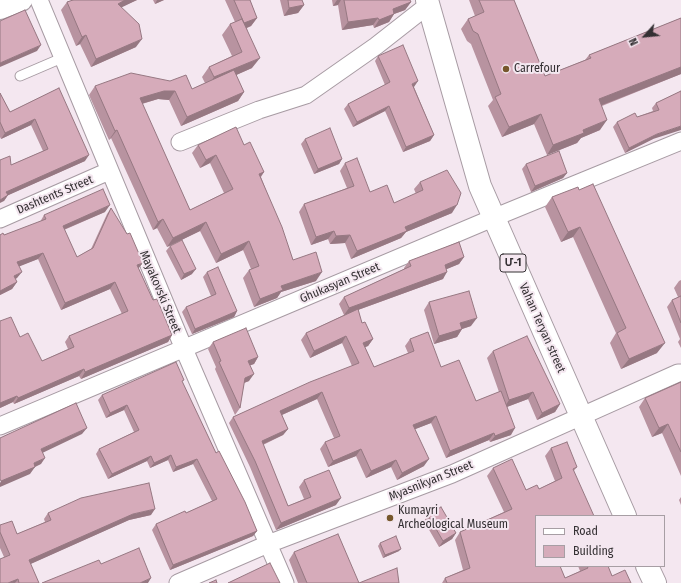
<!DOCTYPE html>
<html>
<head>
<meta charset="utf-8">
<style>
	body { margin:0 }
	#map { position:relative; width:681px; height:583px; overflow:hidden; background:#f4e7f0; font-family:"Fira Sans Condensed",sans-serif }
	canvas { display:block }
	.legend { position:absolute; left:535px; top:515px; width:130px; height:52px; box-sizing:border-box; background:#f4e7f0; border:1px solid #a79ea4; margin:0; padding:5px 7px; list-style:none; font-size:12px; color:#343033 }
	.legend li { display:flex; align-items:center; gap:8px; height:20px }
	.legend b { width:20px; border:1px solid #a79ea4 }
	.north { position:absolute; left:625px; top:16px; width:40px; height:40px; -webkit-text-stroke:3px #f4e7f0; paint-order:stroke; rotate:243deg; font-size:11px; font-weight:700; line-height:16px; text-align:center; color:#343033 }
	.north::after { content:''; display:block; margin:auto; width:14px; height:18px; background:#343033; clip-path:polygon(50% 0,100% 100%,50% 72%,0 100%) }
</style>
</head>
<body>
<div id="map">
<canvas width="681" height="583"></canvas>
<ul class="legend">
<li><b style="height:5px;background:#fff"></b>Road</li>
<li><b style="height:11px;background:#d6abba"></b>Building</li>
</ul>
<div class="north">N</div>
</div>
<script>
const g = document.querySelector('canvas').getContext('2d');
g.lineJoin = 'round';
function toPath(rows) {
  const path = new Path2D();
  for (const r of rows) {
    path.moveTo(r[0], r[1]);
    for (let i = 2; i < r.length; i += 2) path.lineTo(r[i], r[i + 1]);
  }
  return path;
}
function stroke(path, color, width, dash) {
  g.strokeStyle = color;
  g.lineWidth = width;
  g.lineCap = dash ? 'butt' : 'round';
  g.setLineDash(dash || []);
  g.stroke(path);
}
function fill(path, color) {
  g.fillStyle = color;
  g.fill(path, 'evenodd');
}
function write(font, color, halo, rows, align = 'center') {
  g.font = font + ' "Fira Sans Condensed","Noto Sans Armenian",sans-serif';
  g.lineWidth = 4;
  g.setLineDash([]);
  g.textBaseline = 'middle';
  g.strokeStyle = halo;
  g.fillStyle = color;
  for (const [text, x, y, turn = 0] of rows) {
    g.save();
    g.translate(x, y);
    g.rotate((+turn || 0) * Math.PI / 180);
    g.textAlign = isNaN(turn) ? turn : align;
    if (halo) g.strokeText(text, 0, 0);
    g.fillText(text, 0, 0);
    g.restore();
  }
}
const lane = toPath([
	[20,76,62,58]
]);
const street = toPath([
	[39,0,184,349,285,583],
	[180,142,259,110,306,95,376,46,427,6],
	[0,219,109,171],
	[0,426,493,218,681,141],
	[178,583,268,544,452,474,678,373,681,373]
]);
const secondary = toPath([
	[0,8,21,0]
]);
const highway = toPath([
	[427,0,480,186,625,516],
	[647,566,655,583]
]);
stroke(lane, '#a79ba3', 11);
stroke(street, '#a79ba3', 19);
stroke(secondary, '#a79ba3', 24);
stroke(highway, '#a79ba3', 24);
stroke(lane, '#fff', 9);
stroke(street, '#fff', 17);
stroke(secondary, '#fff', 22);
stroke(highway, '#fff', 22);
fill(toPath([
	[73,0,137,0,121,7,136,47,91,67,80,44,76,46,61,10,67,2],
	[153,0,164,0,155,4],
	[225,0,250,0,257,18,251,26,247,28,252,68,236,75,244,92,238,101,181,126,169,100,158,99,142,104,190,210,224,193,210,163,200,168,192,153,198,145,244,145,264,172,261,177,293,260,316,281,281,292,277,298,254,307,243,278,249,270,251,269,243,250,216,263,200,231,167,247,157,228,153,230,111,138,109,140,89,95,95,86,192,89,205,83,202,77,209,67,232,56,222,35,230,24,235,22],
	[280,0,302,0,304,5,298,13,284,16],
	[332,0,410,0,411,2,405,10,394,14,389,22,374,28,373,25,342,30,338,5,333,6],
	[469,0,514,0,545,76,585,60,589,55,681,18,681,74,602,106,600,130,581,138,577,143,547,155,534,124,502,137,488,106,493,100,471,44,467,41,461,29,468,19,475,16],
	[378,56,414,87,434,135,430,141,403,152,385,111,353,127,344,109,348,104,385,85,375,61],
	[59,88,85,161,8,195,4,201,11,165,43,151,31,125,1,139,0,137,0,93,10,112],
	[681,91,653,139,625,153,613,127,617,122,637,117,653,111,652,108,656,103],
	[305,139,342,159,339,164,314,174,301,144],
	[345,163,370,192,394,203,416,194,414,189,420,182,452,213,406,232,401,238,351,259,345,243,330,244,328,239,311,245,299,212,304,204,347,188,340,171],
	[526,164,567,173,563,178,531,192,522,169],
	[579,190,657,353,621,369,610,343,616,333,573,237,561,242,545,207,552,197],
	[111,208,153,300,172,335,168,342,81,379,79,376,14,404,13,402,0,408,0,321,20,337,42,361,68,349,65,342,69,336,122,314,110,289,61,310,38,259,19,266,17,278,15,279,17,282,12,289,0,295,0,235,4,235,40,222,44,215,105,212,64,230,77,257,91,249,107,214],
	[170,246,192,274,181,280,166,251],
	[464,257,459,264,446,269,443,279,358,310,362,323,373,339,368,346,365,347,374,367,408,353,405,346,410,339,441,367,476,401,499,392,487,358,493,351,560,404,555,412,537,420,528,399,507,407,511,435,490,442,489,440,446,458,431,423,415,429,424,466,397,480,391,467,366,478,356,456,328,467,320,449,325,442,334,438,317,399,282,415,288,429,283,435,263,445,288,506,304,499,299,487,304,480,336,505,276,530,250,467,229,423,233,417,352,366,342,343,310,358,301,340,306,333,344,315,339,304,344,297,404,269,404,268,409,261],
	[207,272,237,311,234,317,192,334,182,312,186,307,211,296,203,277],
	[681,280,681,348,678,342,680,339,667,307,672,300,678,297,674,288,679,281],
	[429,302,471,326,462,329,457,337,434,344,424,310],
	[213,342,258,357,254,364,250,365,249,381,244,383,240,408,235,415,215,369,216,367,208,349],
	[182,382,216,453,257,531,253,536,170,570,152,530,156,524,186,513,212,501,193,464,173,472,168,460,150,468,147,461,108,479,96,454,99,449,134,432,124,410,106,418,98,400,102,395],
	[681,382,681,476,662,433,652,437,639,407,645,398],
	[551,448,577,467,536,516,565,578,580,571,578,566,608,566,612,576,631,583,442,583,445,578,463,570,455,540,460,532,504,512,487,476,493,468,526,490,539,489,555,481,545,456],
	[681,497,681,505,679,500],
	[48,513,151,515,129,520,30,564,39,583,0,583,4,557,0,548,0,525,17,534,45,522,44,519],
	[428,515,456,533,452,539,439,547,424,521],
	[380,543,399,551,383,558,378,546],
	[294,552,359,583,298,583,289,560]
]), '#b893a0');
fill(toPath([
	[125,0,137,0,112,12,118,4],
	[157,0,164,0,155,4],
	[337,0,341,0,338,5,333,6],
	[411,2,405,10,394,14,389,22,374,28,379,20,393,9],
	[304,5,298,13,284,16,289,8],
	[257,18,251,26,239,31,244,23],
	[378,18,373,25,342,30,348,22],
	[86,35,80,44,76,46,82,37],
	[142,39,136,47,91,67,96,59],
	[41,45,37,51,0,67,0,63],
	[260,58,252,68,207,88,214,77],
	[681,67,681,74,592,109,599,99],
	[418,81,414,87,408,89,412,84],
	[164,91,175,91,169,100,158,99,134,106,140,98],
	[244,92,238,101,181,126,187,117],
	[389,106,385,111,353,127,357,122],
	[541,114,534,124,502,137,509,127],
	[35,119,31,125,1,139,5,133],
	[607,120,600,130,581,138,577,143,547,155,553,145,583,130],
	[681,126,681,130,653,139,625,153,629,148,657,134],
	[117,130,111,138,109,140,115,131],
	[434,135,430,141,403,152,406,147],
	[89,155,85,161,2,198,6,192],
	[216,155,210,163,200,168,206,160],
	[342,159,339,164,314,174,318,169],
	[264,172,258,180,259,174],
	[567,173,563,178,531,192,535,186],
	[8,195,4,201,0,203,0,200],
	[110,205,105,212,58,232,63,226],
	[457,205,452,213,406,232,401,238,351,259,357,251,405,227],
	[163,219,157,228,153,230,158,222],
	[206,222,200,231,167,247,173,238],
	[580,227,573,237,561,242,568,232],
	[334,231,328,239,311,245,316,237],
	[350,235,345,243,330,244,336,236],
	[249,241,243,250,216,263,221,254],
	[43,253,38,259,13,269,17,262],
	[464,257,459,264,440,272,445,265],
	[143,263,138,269,137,265],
	[196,269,192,274,181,280,184,274],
	[22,272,17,278,9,282,14,276],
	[322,272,316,281,281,292,277,298,254,307,260,299,281,286],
	[447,272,443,279,344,315,349,308],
	[17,282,12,289,0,295,0,291],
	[115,282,110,289,61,310,65,303],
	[237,311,234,317,192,334,195,329],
	[477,318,471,326,462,329,457,337,434,344,439,336,460,323],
	[172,335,168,342,81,379,85,372],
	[346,336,342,343,310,358,314,351],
	[373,339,368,346,358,350,363,343],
	[665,343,657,353,621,369,629,359],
	[258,357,254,364,243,368,248,361],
	[84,369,79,376,14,404,18,398],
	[254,374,249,381,241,384,245,378],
	[322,392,317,399,275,418,280,411],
	[533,392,528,399,504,408,509,400],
	[17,396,13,402,0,408,0,403],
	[560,404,555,412,537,420,542,413],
	[127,405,124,410,106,418,110,413],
	[436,416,431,423,408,432,413,425],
	[668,424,662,433,652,437,659,428],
	[87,428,82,434,36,456,41,449],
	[515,428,511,435,490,442,495,436],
	[288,429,283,435,257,447,262,441],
	[494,433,489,440,446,458,450,451],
	[361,449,356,456,328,467,333,461],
	[171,455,168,460,150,468,154,463],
	[151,456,147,461,108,479,112,474],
	[45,458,41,464,35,467,30,474,0,487,0,483,1,481,34,463],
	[197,459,193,464,173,472,176,467],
	[429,459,424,466,397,480,402,473],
	[396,460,391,467,366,478,371,471],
	[341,498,336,505,276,530,281,523],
	[155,509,151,515,129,520,24,567,29,560,133,514],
	[257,531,253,536,170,570,173,565],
	[456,533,452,539,439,547,443,541],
	[401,549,399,551,383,558,385,555],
	[151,578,148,583,140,583],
	[18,579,15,583,8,583]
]), '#967882');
const building = toPath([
	[73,0,125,0,118,4,139,24,142,39,96,59,86,35,82,37,67,2,73,0],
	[234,0,250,0,257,18,244,23,234,0],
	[288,0,302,0,304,5,289,8,288,0],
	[344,0,410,0,411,2,393,9,394,14,379,20,378,18,348,22,344,0],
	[479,0,514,0,545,76,591,58,589,55,681,18,681,67,599,99,607,120,583,130,584,133,553,145,541,114,509,127,495,97,501,94,478,34,473,31,468,19,484,12,479,0],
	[25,10,41,45,0,63,0,21,25,10],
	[242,19,260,58,214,77,209,67,242,52,230,24,242,19],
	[403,45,418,81,412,84,434,135,406,147,389,106,357,122,348,104,390,82,378,56,403,45],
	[234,70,244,92,187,117,175,91,164,91,140,98,190,210,233,189,216,155,206,160,198,145,236,127,244,145,250,142,264,172,259,174,282,227,293,260,316,252,322,272,281,286,283,290,260,299,249,270,259,266,249,241,221,254,206,222,173,238,163,219,158,222,117,130,115,131,95,86,131,73,170,81,186,75,192,89,234,70],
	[59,88,89,155,6,192,8,195,0,200,0,160,10,156,11,165,48,149,35,119,5,133,0,122,0,93,10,112,59,88],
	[681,91,681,126,657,134,629,148,617,122,635,113,637,117,659,110,656,103,681,91],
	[330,128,342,159,318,169,305,139,330,128],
	[559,151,567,173,535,186,526,164,559,151],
	[357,158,370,192,387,185,394,203,423,190,420,182,447,170,461,193,457,205,405,227,407,231,357,251,350,235,336,236,334,231,316,237,304,204,354,186,345,163,357,158],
	[593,184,665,343,629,359,617,333,626,328,580,227,568,232,552,197,578,187,579,190,593,184],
	[103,189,110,205,63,226,77,257,93,248,111,208,127,234,130,233,143,263,137,265,153,300,157,299,172,335,85,372,84,369,18,398,17,396,0,403,0,321,11,317,20,337,28,333,42,361,74,347,69,336,128,311,115,282,65,303,43,253,17,262,22,272,14,276,17,282,0,291,0,235,3,233,4,235,46,219,44,215,103,189],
	[182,240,196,269,184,274,170,246,182,240],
	[459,242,464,257,445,265,447,272,349,308,344,297,411,266,409,261,459,242],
	[218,267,237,311,195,329,186,307,216,294,207,272,218,267],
	[469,291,477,318,460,323,462,329,439,336,429,302,469,291],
	[681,296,681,323,672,300,681,296],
	[358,309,362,323,365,322,373,339,363,343,374,367,414,351,410,339,428,332,441,367,459,360,476,401,501,391,515,428,495,436,494,433,450,451,436,416,413,425,429,459,402,473,396,460,371,471,361,449,333,461,325,442,340,436,322,392,280,411,288,429,262,441,288,506,311,497,304,480,329,470,341,498,281,523,255,461,233,417,310,382,359,363,346,336,314,351,306,333,358,309],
	[246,328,258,357,248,361,254,374,245,378,240,408,219,362,221,361,213,342,246,328],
	[527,336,560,404,542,413,533,392,509,400,493,351,527,336],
	[176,362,184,380,182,381,216,453,219,451,245,502,257,531,173,565,156,524,185,511,186,513,217,499,197,459,176,467,171,455,154,463,151,456,112,474,99,449,139,430,127,405,110,413,102,395,176,362],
	[681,382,681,452,668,424,659,428,645,398,681,382],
	[76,403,87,428,41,449,45,458,34,463,35,467,1,481,0,479,0,438,76,403],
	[567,442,577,467,573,469,594,516,536,516,536,566,560,566,565,578,588,568,587,566,608,566,612,576,625,570,631,583,447,583,445,578,470,568,460,532,512,509,493,468,512,459,526,490,537,485,539,489,562,478,551,448,567,442],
	[149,483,155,509,133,514,29,560,39,583,19,583,18,579,8,583,0,583,0,559,10,555,0,532,0,525,12,521,17,534,51,520,48,513,81,498,149,483],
	[441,507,456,533,443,541,428,515,441,507],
	[338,534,359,583,307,583,294,552,338,534],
	[396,536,401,549,385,555,380,543,396,536],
	[139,548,151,578,140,583,42,583,99,560,101,564,139,548],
	[270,563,280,583,228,583,270,563],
	[397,568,399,583,359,583,397,568],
	[216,580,217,583,209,583,216,580]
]);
fill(building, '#d6abba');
stroke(building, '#967882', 1);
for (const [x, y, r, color] of [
	[506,69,4,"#76572c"],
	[390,518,4,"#76572c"]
]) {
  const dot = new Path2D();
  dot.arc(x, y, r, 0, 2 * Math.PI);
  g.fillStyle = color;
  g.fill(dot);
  stroke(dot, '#f4e7f0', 1.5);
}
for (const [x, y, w] of [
	[513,263,26]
]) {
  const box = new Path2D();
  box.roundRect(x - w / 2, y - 9, w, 18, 3);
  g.fillStyle = '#f4e7f0';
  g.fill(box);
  stroke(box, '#343033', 1);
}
write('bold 11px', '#343033', null, [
	["Մ-1",513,263]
]);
write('12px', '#343033', '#f4e7f0', [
	["Carrefour",514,69],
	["Kumayri",398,511],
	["Archeological Museum",398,525]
], 'left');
write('12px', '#343033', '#f4e7f0', [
	["Dashtents Street",55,195,-23],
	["Ghukasyan Street",340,283,-23],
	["Mayakovski Street",160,292,67],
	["Vahan Teryan street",542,328,66],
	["Myasnikyan Street",431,481,-22]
]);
</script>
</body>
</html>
